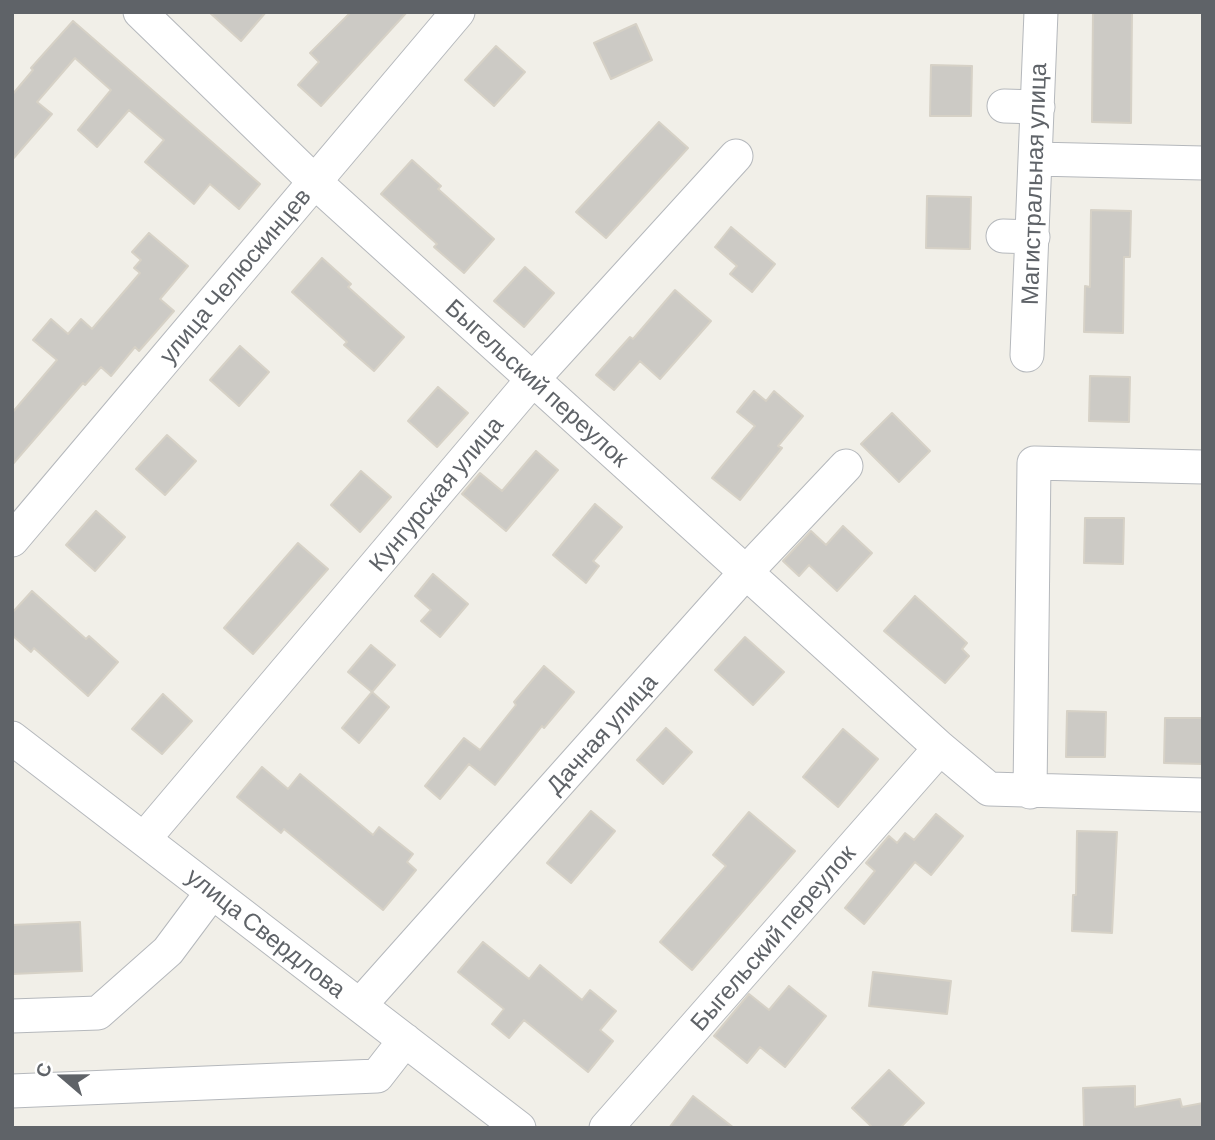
<!DOCTYPE html>
<html>
<head>
<meta charset="utf-8">
<style>
	body { margin:0 }
	#map { position:relative; width:1215px; height:1140px; overflow:hidden; background:#f1efe8; font-family:Barlow,sans-serif }
	canvas { display:block }
	.frame { position:absolute; inset:0; border:14px solid #5f6368; pointer-events:none }
	.north { position:absolute; left:28px; top:1042px; width:70px; height:70px; -webkit-text-stroke:5px #fff; paint-order:stroke; rotate:290deg; font-size:19px; font-weight:700; line-height:28px; text-align:center; color:#5f6368 }
	.north::after { content:''; display:block; margin:auto; width:24px; height:32px; background:#5f6368; clip-path:polygon(50% 0,100% 100%,50% 72%,0 100%) }
</style>
</head>
<body>
<div id="map">
<canvas width="1215" height="1140"></canvas>
<div class="frame"></div>
<div class="north">С</div>
</div>
<script>
const g = document.querySelector('canvas').getContext('2d');
g.lineJoin = 'round';
function fill(path, color) {
  g.fillStyle = color;
  g.fill(path, 'evenodd');
}
function toPath(rows) {
  const path = new Path2D();
  for (const r of rows) {
    path.moveTo(r[0], r[1]);
    for (let i = 2; i < r.length; i += 2) path.lineTo(r[i], r[i + 1]);
  }
  return path;
}
function stroke(path, color, width, dash) {
  g.strokeStyle = color;
  g.lineWidth = width;
  g.lineCap = dash ? 'butt' : 'round';
  g.setLineDash(dash || []);
  g.stroke(path);
}
function write(font, color, halo, rows, align = 'center') {
  g.font = font + ' Barlow,sans-serif';
  g.lineWidth = 5;
  g.setLineDash([]);
  g.textBaseline = 'middle';
  g.strokeStyle = halo;
  g.fillStyle = color;
  for (const [text, x, y, turn = 0] of rows) {
    g.save();
    g.translate(x, y);
    g.rotate((+turn || 0) * Math.PI / 180);
    g.textAlign = isNaN(turn) ? turn : align;
    if (halo) g.strokeText(text, 0, 0);
    g.fillText(text, 0, 0);
    g.restore();
  }
}
const building = toPath([
	[209,12,266,12,241,41,209,12],
	[351,12,407,12,321,106,298,85,319,62,310,53,351,12],
	[1093,12,1132,12,1131,123,1092,122,1093,12],
	[73,21,260,184,239,209,210,184,194,204,145,162,164,140,129,110,97,147,78,130,111,90,75,58,37,102,52,114,12,160,12,95,33,70,31,68,73,21],
	[636,24,652,60,611,79,594,43,636,24],
	[496,46,525,72,494,106,465,80,496,46],
	[931,65,972,66,971,116,930,116,931,65],
	[659,122,688,148,606,238,576,212,659,122],
	[412,160,441,186,438,189,494,239,464,273,434,247,437,244,381,194,412,160],
	[927,196,971,197,970,249,926,248,927,196],
	[1091,210,1131,211,1130,257,1124,257,1123,333,1084,332,1085,286,1090,287,1091,210],
	[731,227,775,264,752,292,730,274,737,266,715,247,731,227],
	[149,233,188,266,160,299,174,311,139,351,135,347,111,376,101,367,85,385,83,383,12,465,12,413,57,360,33,340,51,319,68,334,81,319,92,329,140,273,134,268,141,260,132,252,149,233],
	[322,258,351,284,348,287,404,337,374,371,344,345,347,342,292,292,322,258],
	[525,267,554,293,524,327,494,301,525,267],
	[675,290,711,321,660,379,640,361,614,390,596,375,630,337,633,339,675,290],
	[240,346,269,372,239,406,210,380,240,346],
	[1090,376,1130,377,1129,422,1089,421,1090,376],
	[438,387,468,413,437,447,408,421,438,387],
	[754,391,766,401,774,391,803,416,778,446,782,448,740,500,712,478,755,426,737,412,754,391],
	[892,413,930,451,899,482,861,444,892,413],
	[167,435,196,461,165,495,136,469,167,435],
	[536,451,558,470,506,531,462,494,480,473,502,491,536,451],
	[361,471,391,497,360,532,331,505,361,471],
	[595,504,622,527,593,561,599,566,586,583,553,555,595,504],
	[96,511,125,537,95,571,66,545,96,511],
	[1085,518,1124,518,1123,564,1084,563,1085,518],
	[843,526,872,553,837,591,809,565,799,576,783,561,811,531,826,545,843,526],
	[298,543,328,569,253,654,224,628,298,543],
	[433,574,468,604,440,637,421,621,431,610,415,596,433,574],
	[32,591,86,639,89,636,118,662,88,696,34,648,31,652,12,635,12,613,32,591],
	[915,596,967,643,962,649,969,656,945,683,884,631,915,596],
	[745,637,784,672,753,705,715,670,745,637],
	[371,645,395,665,372,692,348,672,371,645],
	[544,666,574,692,544,728,542,726,495,785,469,764,440,799,425,786,464,738,480,750,516,705,514,702,544,666],
	[372,692,389,707,359,743,342,728,372,692],
	[163,694,192,721,162,754,132,729,163,694],
	[1067,711,1106,712,1105,757,1066,757,1067,711],
	[1165,718,1203,718,1203,764,1164,763,1165,718],
	[666,728,692,752,663,784,637,760,666,728],
	[843,729,878,759,838,807,803,777,843,729],
	[262,767,288,789,300,774,373,835,379,827,413,854,407,862,416,870,383,910,284,829,281,833,237,797,262,767],
	[591,811,615,831,571,883,547,863,591,811],
	[749,812,795,851,692,970,660,942,726,866,713,855,749,812],
	[936,814,963,836,931,875,915,862,864,924,845,908,875,871,866,863,889,836,897,843,905,833,914,840,936,814],
	[1077,831,1117,832,1112,933,1072,931,1073,895,1076,895,1077,831],
	[80,922,82,971,12,974,12,925,80,922],
	[483,942,529,979,540,965,582,1000,590,990,616,1011,600,1030,613,1041,588,1072,524,1020,509,1038,492,1024,504,1009,458,972,483,942],
	[873,972,951,981,947,1014,869,1006,873,972],
	[789,986,826,1016,785,1067,760,1047,747,1063,714,1036,749,994,769,1010,789,986],
	[889,1070,924,1103,900,1128,873,1128,852,1108,889,1070],
	[1135,1086,1135,1107,1180,1099,1182,1107,1203,1103,1203,1128,1084,1128,1083,1088,1135,1086],
	[693,1096,734,1128,669,1128,693,1096]
]);
fill(building, '#cccac5');
stroke(building, '#d6d1c6', 2);
const minor = toPath([
	[140,12,315,182,940,748,989,789,1203,795],
	[1004,106,1038,107],
	[1036,159,1203,163],
	[1003,236,1033,237],
	[1027,355,1041,12],
	[12,540,458,12],
	[12,738,519,1128],
	[1030,792,1034,463,1203,467],
	[144,839,533,379,736,156],
	[360,1005,746,572,846,466],
	[12,1016,98,1013,168,951,212,892],
	[12,1091,377,1076,405,1040],
	[606,1128,940,748]
]);
stroke(minor, '#b5b8bc', 35);
stroke(minor, '#fff', 33);
write('24px', '#5f6368', '#fff', [
	["Магистральная улица",1034,184,-88],
	["улица Челюскинцев",235,276,-50],
	["Быгельский переулок",537,383,42],
	["Кунгурская улица",436,494,-50],
	["Дачная улица",602,734,-48],
	["улица Свердлова",266,933,38],
	["Быгельский переулок",773,938,-49]
]);
</script>
</body>
</html>
